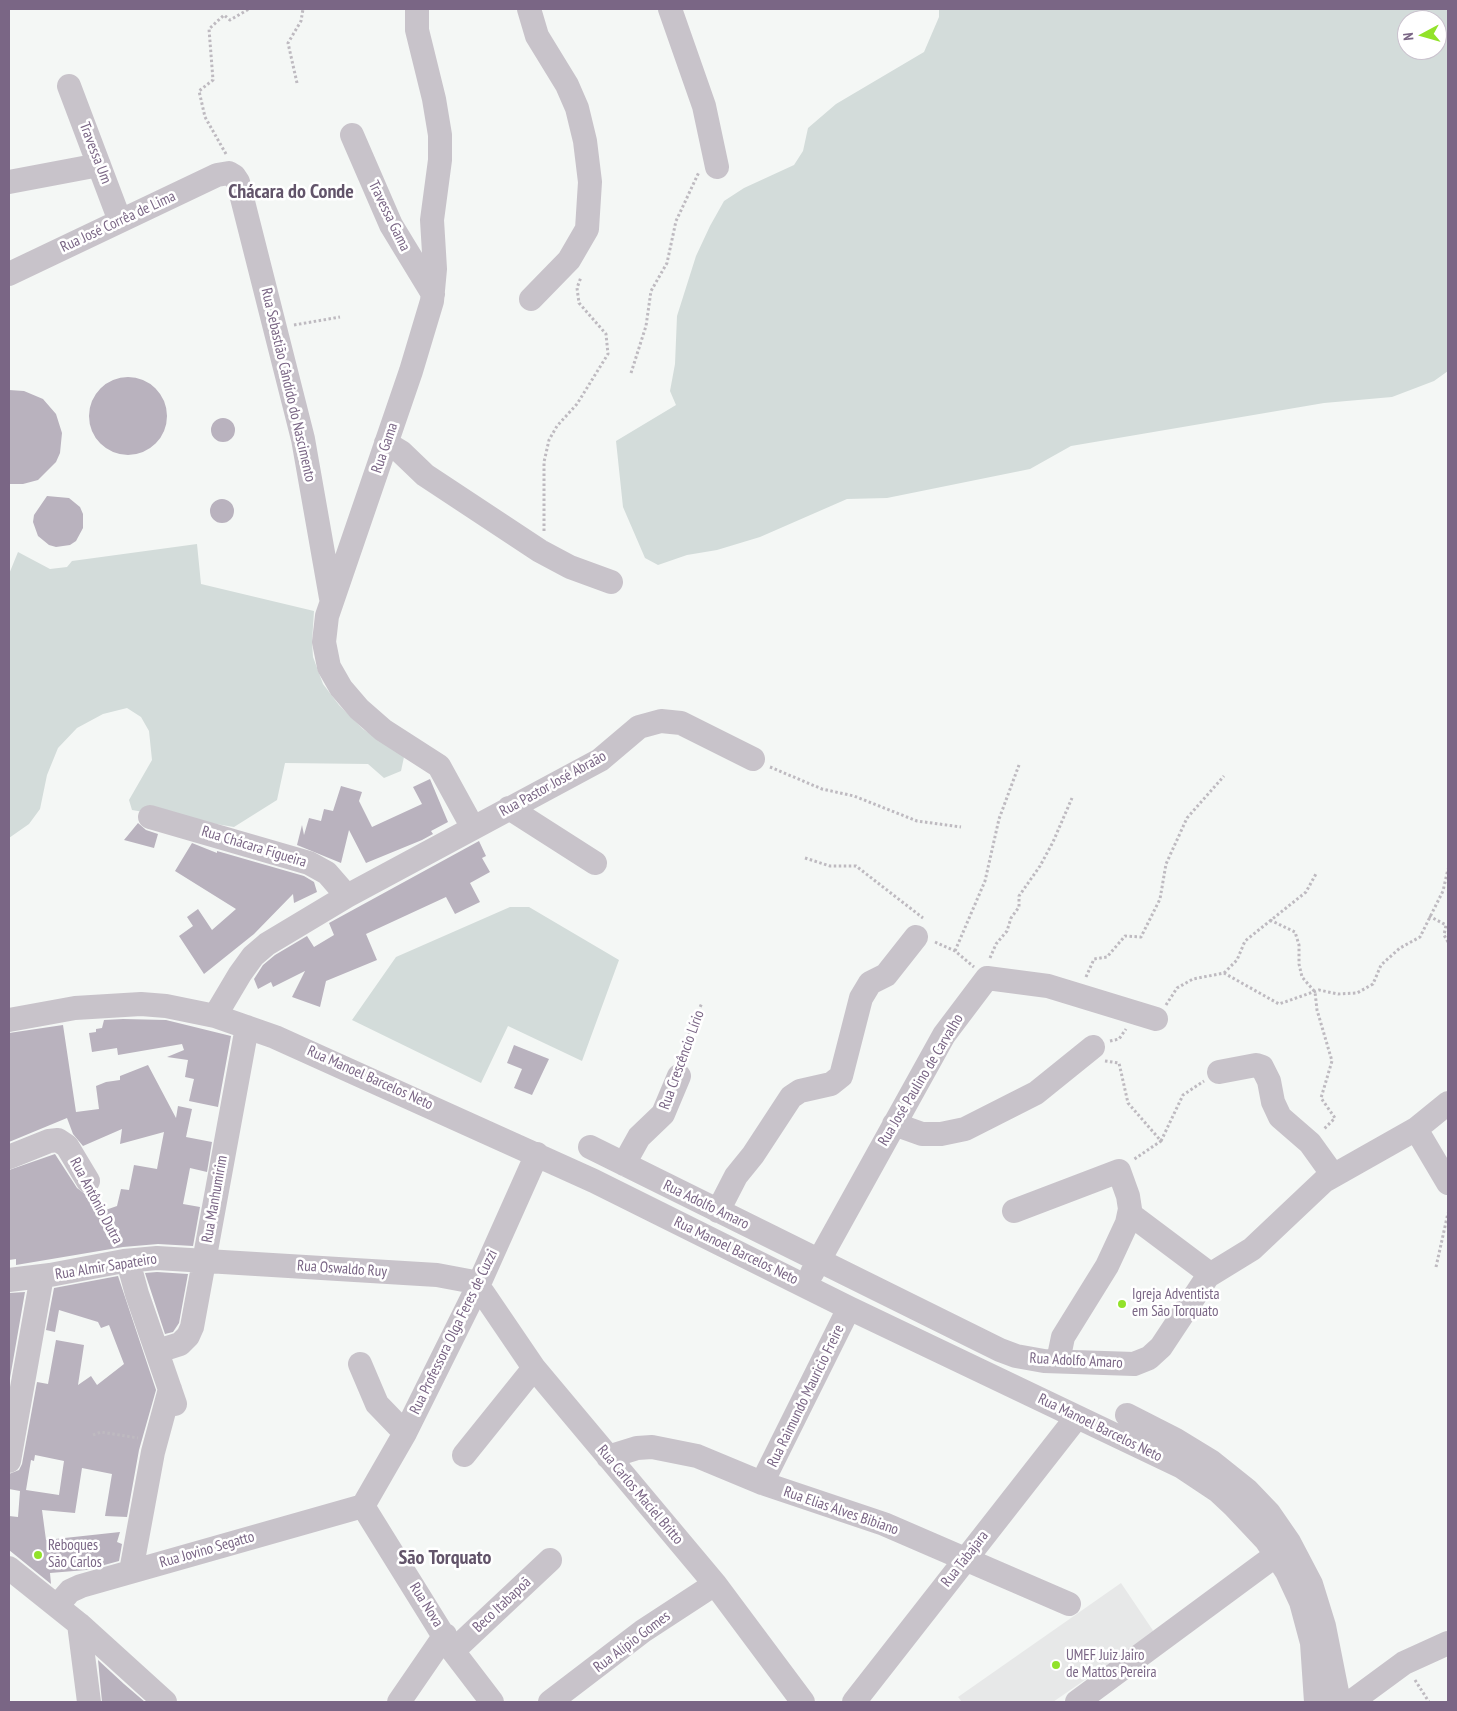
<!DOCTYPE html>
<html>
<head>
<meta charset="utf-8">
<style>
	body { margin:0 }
	#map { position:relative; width:1457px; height:1711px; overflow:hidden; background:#f4f7f5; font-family:"PT Sans Narrow",sans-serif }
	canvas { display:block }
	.frame { position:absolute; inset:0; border:10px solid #7a6685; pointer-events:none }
	.north { position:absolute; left:1397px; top:10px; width:50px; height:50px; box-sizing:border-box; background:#fff; border:1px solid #cac2ce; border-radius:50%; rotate:264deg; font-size:14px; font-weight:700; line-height:20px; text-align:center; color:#7a6685 }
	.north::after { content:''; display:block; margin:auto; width:18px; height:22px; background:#92e22a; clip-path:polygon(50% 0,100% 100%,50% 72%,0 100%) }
</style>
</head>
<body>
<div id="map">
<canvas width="1457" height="1711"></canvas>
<div class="frame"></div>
<div class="north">N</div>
</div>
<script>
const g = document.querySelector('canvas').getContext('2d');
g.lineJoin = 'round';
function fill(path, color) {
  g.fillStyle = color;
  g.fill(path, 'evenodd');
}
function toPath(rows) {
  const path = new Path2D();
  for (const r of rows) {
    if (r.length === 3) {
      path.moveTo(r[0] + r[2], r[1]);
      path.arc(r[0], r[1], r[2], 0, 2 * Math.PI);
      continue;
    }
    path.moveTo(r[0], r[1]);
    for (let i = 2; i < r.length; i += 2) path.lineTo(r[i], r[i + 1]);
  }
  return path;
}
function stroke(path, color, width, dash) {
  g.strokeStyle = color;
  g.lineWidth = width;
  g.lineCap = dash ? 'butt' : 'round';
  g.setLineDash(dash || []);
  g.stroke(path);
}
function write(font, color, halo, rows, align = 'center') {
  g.font = font + ' "PT Sans Narrow",sans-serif';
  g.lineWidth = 5;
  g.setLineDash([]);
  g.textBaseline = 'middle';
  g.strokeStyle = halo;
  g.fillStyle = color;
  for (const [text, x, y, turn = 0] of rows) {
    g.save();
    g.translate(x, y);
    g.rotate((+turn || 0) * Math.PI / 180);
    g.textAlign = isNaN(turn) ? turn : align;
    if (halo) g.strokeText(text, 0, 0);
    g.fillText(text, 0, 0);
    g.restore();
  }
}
fill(toPath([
	[1121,1583,1154,1632,1053,1702,962,1702,958,1697]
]), '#e7e8e8');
fill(toPath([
	[939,9,1448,9,1448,371,1434,381,1392,397,1324,403,1071,446,1030,469,887,498,847,499,760,537,717,550,687,555,658,565,645,558,623,507,616,441,676,405,670,391,675,364,677,316,696,256,710,226,724,201,744,188,794,165,803,151,808,128,836,104,924,52,939,17],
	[1407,20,1437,20,1437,50,1407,50],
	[197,544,201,584,314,611,312,642,313,657,323,684,339,705,363,729,404,757,401,771,384,778,368,764,285,763,277,800,234,827,132,810,129,800,152,760,149,731,141,717,127,708,103,714,77,728,58,748,47,775,40,809,29,824,9,838,9,574,18,552,50,569,67,567,72,561],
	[510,907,529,907,619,960,582,1061,508,1026,481,1083,352,1020,396,957]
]), '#d3dcda');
fill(toPath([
	[128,416,39],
	[9,390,24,391,43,399,56,414,62,433,60,453,56,462,38,480,23,484,9,484],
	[223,430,12],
	[47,496,69,498,80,507,83,514,83,528,76,541,70,545,56,547,49,545,38,536,33,522,34,515],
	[222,511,12],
	[430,779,448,822,431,831,433,834,422,840,366,863,349,830,341,863,297,845,302,825,304,835,309,818,321,821,324,809,333,811,341,786,362,792,359,801,372,827,422,804,413,787],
	[138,823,146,830,158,834,154,848,124,840],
	[479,841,486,856,482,858,490,872,470,883,480,902,455,914,446,897,366,934,377,960,326,981,320,1007,292,997,305,971,273,987,271,982,258,989,254,979,263,965,275,955,307,936,314,947,334,935,329,923],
	[192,843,217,853,217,851,304,876,314,882,317,892,294,903,293,894,254,934,204,974,179,936,193,926,187,917,198,909,212,930,236,909,175,871],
	[123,1019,166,1020,231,1036,218,1107,189,1101,194,1079,185,1077,188,1060,167,1057,184,1050,182,1044,118,1055,117,1048,92,1052,89,1033,96,1032,96,1029,102,1028,104,1020],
	[63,1025,76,1112,99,1109,96,1086,106,1082,120,1080,120,1076,148,1065,176,1118,178,1106,192,1109,186,1137,212,1142,207,1172,190,1168,183,1204,200,1207,193,1246,158,1244,123,1247,16,1265,16,1259,9,1260,9,1170,55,1154,77,1188,92,1199,97,1213,117,1206,121,1189,129,1190,134,1165,157,1169,164,1132,120,1144,122,1129,83,1146,73,1134,67,1118,9,1142,9,1033],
	[514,1045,549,1059,532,1095,514,1088,522,1069,507,1063],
	[157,1272,188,1274,179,1323,173,1332,165,1334,145,1273],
	[118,1276,156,1390,139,1450,127,1517,105,1516,112,1474,82,1468,75,1513,42,1510,46,1540,120,1532,117,1542,122,1544,119,1561,86,1570,50,1573,51,1584,9,1550,9,1516,18,1517,20,1491,9,1489,9,1474,19,1470,22,1464,37,1382,48,1384,56,1340,84,1345,78,1385,91,1376,97,1385,124,1364,109,1325,101,1328,98,1322,59,1310,55,1332,46,1330,54,1288],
	[35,1455,64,1461,59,1495,26,1490,31,1460,34,1461],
	[25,1292,9,1384,9,1293],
	[98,1660,124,1684,145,1702,102,1702]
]), '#b9b2be');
stroke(toPath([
	[297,83,288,43,301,21,303,9],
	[226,154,205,117,199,91,213,80,209,29,224,15,230,20,249,9],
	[294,325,340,317],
	[631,373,646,326,651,291,667,263,676,221,699,172],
	[544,531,544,462,549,440,557,426,577,404,608,354,606,334,579,303,577,288,581,277],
	[770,767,822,789,854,796,917,821,961,827],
	[805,858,830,866,856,866,923,918],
	[1429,916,1446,925,1444,935,1448,942],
	[1270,920,1295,932,1299,945,1299,964,1302,977,1315,992,1317,1010,1332,1061,1321,1098,1335,1118,1323,1130],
	[935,942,955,951,974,967],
	[955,951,985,881,999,819,1019,765],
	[990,958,996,944,1007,931,1011,918,1019,907,1019,896,1040,866,1053,842,1072,798],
	[1224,973,1237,960,1245,941,1306,892,1317,872],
	[1086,977,1094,959,1107,957,1125,936,1141,937,1160,899,1166,864,1187,818,1224,776],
	[1166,1005,1177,988,1193,979,1224,973,1279,1004,1319,990,1338,994,1357,993,1373,984,1381,965,1400,948,1420,937,1443,891,1448,869],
	[1110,1041,1119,1039,1126,1029],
	[683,1059,691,1027,702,1003],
	[1105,1061,1119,1063,1128,1103,1161,1141,1133,1160],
	[1161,1141,1183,1095,1204,1081],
	[96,1197,119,1243],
	[1436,1267,1448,1213],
	[93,1435,101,1432,138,1438],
	[1415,1680,1429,1702]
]), '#bebac0', 3, [2.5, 2.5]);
stroke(toPath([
	[417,9,417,30,434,99,440,135,440,160,432,220,435,269,432,301,411,371,327,616,324,642,329,667,341,688,359,709,383,730,439,766,473,828],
	[529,9,537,36,567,85,577,108,585,141,590,182,587,229,569,260,531,299],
	[670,9,704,106,717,167],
	[69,86,120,221],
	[352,135,391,225,433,294],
	[9,182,99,165],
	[9,274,217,175,229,173,234,176,238,182,303,439,331,598],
	[386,443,401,452,425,475,540,551,570,567,611,582],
	[509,808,595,863],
	[150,817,309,863,327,873,347,896],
	[215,1016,240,974,253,956,267,944,347,896,600,760,639,727,661,721,681,723,753,759],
	[9,1020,75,1008,141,1004,166,1006,215,1016,275,1037,594,1181,849,1308,1182,1467,1218,1491,1234,1506,1266,1540,1287,1572,1301,1602,1312,1643,1316,1702],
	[1219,1072,1256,1065,1262,1067,1269,1081,1273,1102,1280,1117,1310,1143,1333,1175],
	[894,1124,922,1134,941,1134,965,1129,1036,1093,1093,1047],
	[1416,1129,1448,1183],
	[590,1147,1000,1350,1016,1356,1044,1361,1134,1364,1149,1358,1161,1347,1208,1276,1252,1249,1324,1181,1416,1129,1448,1103],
	[9,1157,49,1141,58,1140,67,1146,88,1181],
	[624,1164,639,1137,663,1114,679,1076],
	[718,1211,736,1176,753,1155,791,1097,800,1091,831,1084,841,1076,861,998,870,983,886,975,916,937],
	[1014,1211,1119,1171,1128,1196,1130,1209,1127,1223,1107,1266,1063,1337,1058,1361],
	[1130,1214,1210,1274],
	[128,1261,137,1294,175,1404],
	[812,1273,944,1035,987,978,1048,986,1156,1019],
	[9,1280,50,1275,124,1261,157,1258,437,1275,469,1281,483,1293,534,1368,715,1584,803,1702],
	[158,1351,180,1344,188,1336,192,1327,247,1027],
	[360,1364,377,1404,405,1433],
	[1127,1415,1176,1440,1212,1462,1247,1490,1269,1513,1289,1542,1311,1584,1324,1626,1339,1702],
	[464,1455,534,1368],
	[608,1457,637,1448,652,1447,697,1456,762,1483,884,1524,1069,1604],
	[9,1461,42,1276],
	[762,1483,849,1308],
	[363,1506,405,1433,478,1286,537,1154],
	[363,1506,453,1651,492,1702],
	[9,1568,79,1624,165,1702],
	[131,1571,153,1452,170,1389],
	[57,1606,70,1591,81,1586,363,1506],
	[79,1624,89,1702],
	[453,1651,550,1560],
	[399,1702,445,1635],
	[550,1702,643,1631,715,1584],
	[854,1702,1077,1417],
	[1077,1702,1276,1555],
	[1351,1702,1404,1663,1448,1643]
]), '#c8c3ca', 24);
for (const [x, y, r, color] of [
	[1122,1304,5,"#92e22a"],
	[38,1555,5,"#92e22a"],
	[1056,1665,5,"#92e22a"]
]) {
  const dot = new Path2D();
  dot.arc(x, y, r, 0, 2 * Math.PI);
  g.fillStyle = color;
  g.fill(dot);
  stroke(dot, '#fff', 2);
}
write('15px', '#7a6685', '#fff', [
	["Travessa Um",95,153,69],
	["Travessa Gama",389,216,64],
	["Rua José Corrêa de Lima",118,222,-25],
	["Rua Sebastião Cândido do Nascimento",288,385,77],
	["Rua Gama",385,448,-71],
	["Rua Pastor José Abraão",553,784,-29],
	["Rua Chácara Figueira",254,847,17],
	["Rua Crescêncio Lírio",682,1060,-70],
	["Rua Manoel Barcelos Neto",370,1078,24],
	["Rua José Paulino de Carvalho",921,1080,-59],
	["Rua Manhumirim",215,1199,-80],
	["Rua Antônio Dutra",96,1201,62],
	["Rua Adolfo Amaro",706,1205,26],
	["Rua Manoel Barcelos Neto",736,1251,26],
	["Rua Almir Sapateiro",106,1267,-9],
	["Rua Oswaldo Ruy",342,1269,4],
	["Rua Professora Olga Feres de Cuzzi",454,1332,-64],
	["Rua Adolfo Amaro",1076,1361,3],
	["Rua Raimundo Mauricio Freire",806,1396,-64],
	["Rua Manoel Barcelos Neto",1100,1428,26],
	["Rua Carlos Maciel Britto",640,1495,50],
	["Rua Elias Alves Bibiano",841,1511,19],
	["Rua Jovino Segatto",207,1550,-16],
	["Rua Tabajara",965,1559,-52],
	["Rua Nova",426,1605,58],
	["Beco Itabapoã",502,1605,-43],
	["Rua Alípio Gomes",632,1642,-37]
]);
write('15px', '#7a6685', '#fff', [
	["Igreja Adventista",1132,1295],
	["em São Torquato",1132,1312],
	["Reboques",48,1546],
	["São Carlos",48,1563],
	["UMEF Juiz Jairo",1066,1656],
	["de Mattos Pereira",1066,1673]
], 'left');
write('bold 20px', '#62546a', '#fff', [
	["Chácara do Conde",291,192],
	["São Torquato",445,1558]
]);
</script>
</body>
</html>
